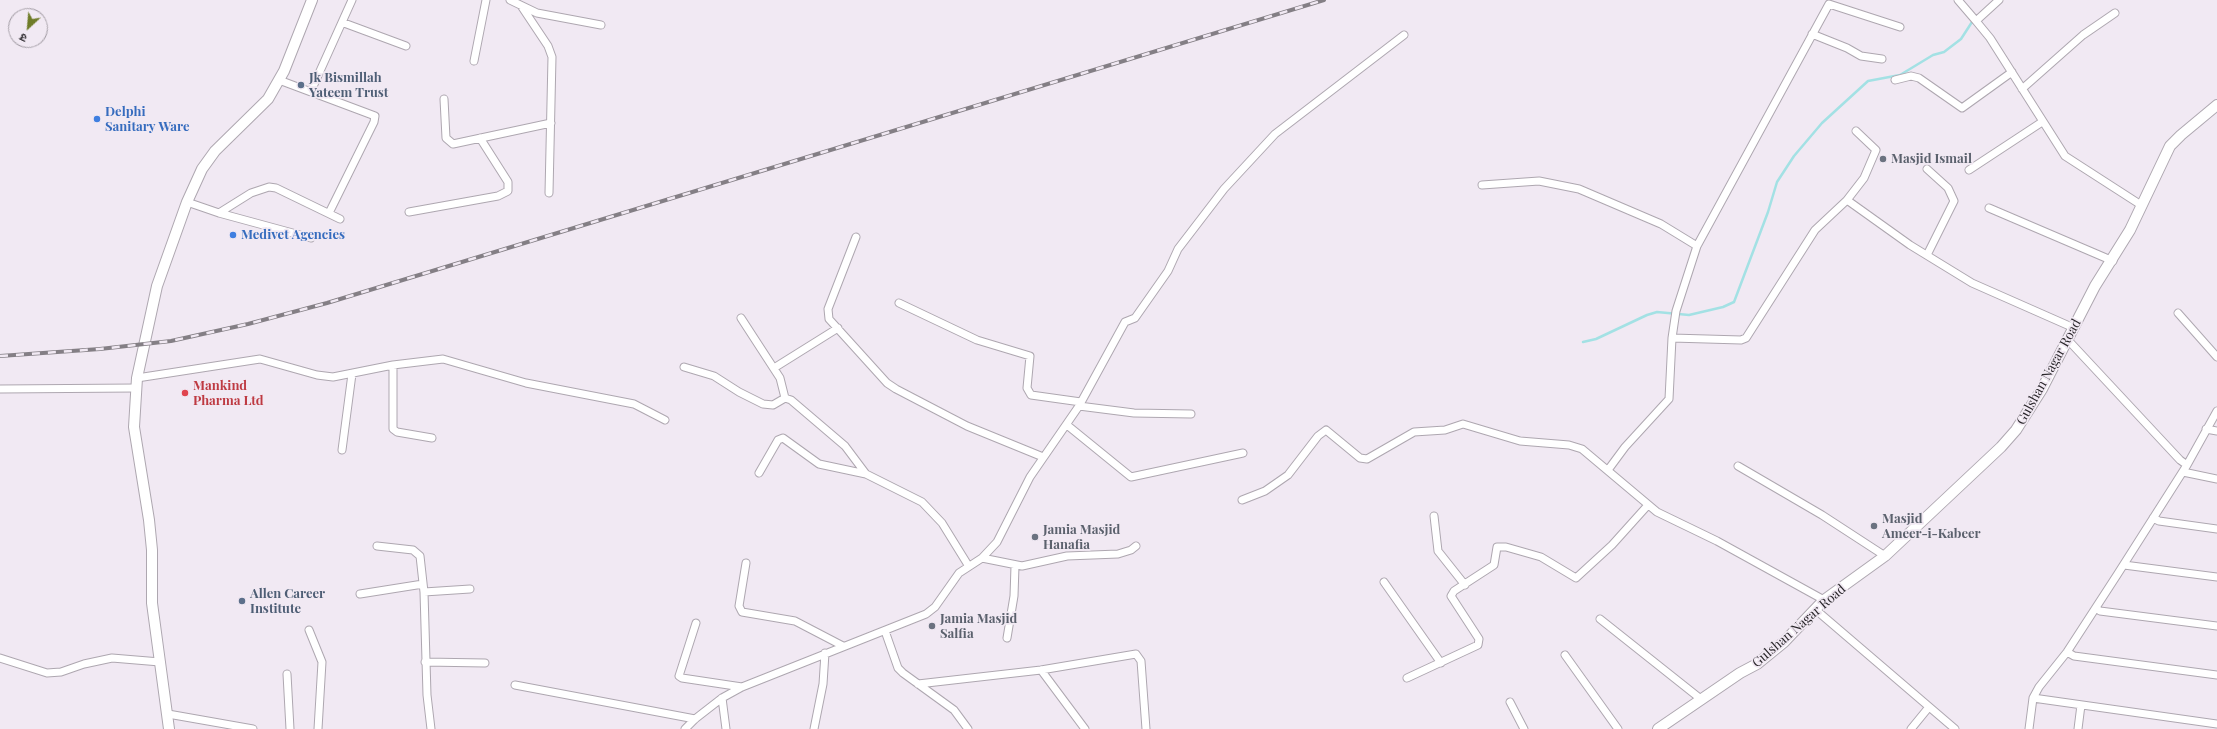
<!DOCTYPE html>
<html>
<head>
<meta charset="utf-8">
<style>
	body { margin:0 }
	#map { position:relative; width:2217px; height:729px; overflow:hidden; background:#f1e9f3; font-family:"Playfair Display","Noto Sans Devanagari",serif }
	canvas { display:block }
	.north { position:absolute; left:8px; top:8px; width:40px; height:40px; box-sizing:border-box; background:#f1e9f3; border:1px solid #a19ba3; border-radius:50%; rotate:206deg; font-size:11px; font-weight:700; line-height:16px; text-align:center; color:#29262a }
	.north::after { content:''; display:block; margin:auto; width:14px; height:18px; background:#6f7c28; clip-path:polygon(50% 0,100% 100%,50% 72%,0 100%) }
</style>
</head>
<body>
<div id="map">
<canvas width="2217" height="729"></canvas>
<div class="north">उ</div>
</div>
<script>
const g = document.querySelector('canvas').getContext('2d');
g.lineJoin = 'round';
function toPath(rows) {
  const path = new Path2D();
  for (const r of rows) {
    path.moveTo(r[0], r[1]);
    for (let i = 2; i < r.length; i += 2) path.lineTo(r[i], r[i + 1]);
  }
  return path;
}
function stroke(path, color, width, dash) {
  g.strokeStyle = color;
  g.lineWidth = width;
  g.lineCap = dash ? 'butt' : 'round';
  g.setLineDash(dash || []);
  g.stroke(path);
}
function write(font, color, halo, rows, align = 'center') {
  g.font = font + ' "Playfair Display",serif';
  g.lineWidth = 3.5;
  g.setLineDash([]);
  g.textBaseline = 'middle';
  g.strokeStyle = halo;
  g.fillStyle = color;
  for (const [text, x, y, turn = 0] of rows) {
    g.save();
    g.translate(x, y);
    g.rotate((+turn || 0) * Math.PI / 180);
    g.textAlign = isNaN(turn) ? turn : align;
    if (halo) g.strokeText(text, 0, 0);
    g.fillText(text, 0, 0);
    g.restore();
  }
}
stroke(toPath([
	[1583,342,1596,339,1647,315,1657,312,1689,315,1723,307,1734,302,1768,212,1777,182,1794,156,1822,123,1868,81,1900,75,1933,55,1944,52,1961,39,1972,22]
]), '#a3e1e4', 2.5);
const street = toPath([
	[510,0,537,13,601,25],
	[1958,0,1976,21,1999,0],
	[522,7,548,46,552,57,549,193],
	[1976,21,1990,38,2065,156,2141,205],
	[344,23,406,46],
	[1812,34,1847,48,1861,56,1882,59],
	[474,61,486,0],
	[279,80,375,116,374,122,329,213],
	[1895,80,1911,76,1919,78,1962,108,2012,72],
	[2022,89,2083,35,2115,13],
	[311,91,352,0],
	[444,99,446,138,453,144,551,123],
	[1969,170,2042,122],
	[1482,185,1539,181,1579,189,1661,224,1697,246],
	[1847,200,1864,178,1876,150,1856,131],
	[187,202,219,213,311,238],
	[1989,208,2113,261],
	[409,212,498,196,508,191,508,182,480,138],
	[219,213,251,193,269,187,276,188,340,219],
	[856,237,828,309,829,319,887,383,896,389,967,426,1043,457],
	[1927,255,1954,201,1948,188,1927,169],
	[899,303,977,340,1030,356,1027,388,1031,395,1081,402],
	[2178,313,2217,357],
	[741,318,780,378,785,398],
	[1672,338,1741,340,1746,338,1815,230,1847,200,1910,245,1972,283,2074,328],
	[2068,340,2180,460,2187,465],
	[393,365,393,429,397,432,432,438],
	[684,367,714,376,739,392,763,404,773,405,785,398,791,400,845,446,866,474],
	[774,368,838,328],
	[137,378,260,359,317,375,333,377,393,365,443,359,526,383,634,404,665,420],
	[0,389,136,388],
	[1079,406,1134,413,1191,414],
	[1067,425,1131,477,1243,453],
	[2206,429,2217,431],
	[342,450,352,374],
	[1738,466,1822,515,1885,556],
	[1608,470,1625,447,1669,399,1672,338,1676,311,1697,246,1829,4,1900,27],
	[2183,472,2217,479],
	[759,473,778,440,783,438,819,464,866,474,922,502,942,523,968,565],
	[1242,500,1265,491,1288,475,1318,436,1326,430,1360,458,1367,459,1414,432,1445,430,1463,424,1520,441,1569,445,1582,449,1657,512,1717,541,1824,600],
	[1434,516,1438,551,1465,585],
	[2153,518,2159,521,2217,529],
	[377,546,413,550,420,556,424,592,427,695,431,729],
	[982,558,1022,566,1067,556,1118,554,1131,550,1136,546],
	[746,563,739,606,742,612,795,621,843,646],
	[2124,565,2217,577],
	[1384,582,1441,663],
	[424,592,470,589],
	[360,594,423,584],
	[2096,608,2100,611,2217,626],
	[1816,610,1955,729],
	[1600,619,1702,700],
	[696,623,679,676,682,678,742,687],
	[309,630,322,662,318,729],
	[885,631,898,668,903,673,954,710,968,729],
	[1007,638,1014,596,1015,566],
	[2067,652,2074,656,2217,675],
	[1565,655,1618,729],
	[0,658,47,673,61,672,84,664,112,658,160,662],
	[425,662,485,663],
	[1041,670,1085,729],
	[287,674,290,729],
	[1407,678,1478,645,1479,639,1451,596,1454,591,1494,565,1497,547,1506,547,1541,557,1576,578,1612,545,1648,505],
	[918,684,1041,670,1136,654,1141,661,1146,729],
	[515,685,695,719],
	[722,698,726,729],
	[2033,698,2217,724],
	[1510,702,1524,729],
	[168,714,253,729],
	[685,729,695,719,722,698,742,687,926,614,935,607,959,573,982,558,997,542,1030,477,1079,406,1125,322,1135,318,1168,271,1178,249,1224,189,1275,134,1404,35],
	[814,729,823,684,825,653],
	[1911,729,1929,707],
	[2029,729,2033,698,2039,687,2067,652,2117,575,2187,465,2217,411],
	[2078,729,2081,705]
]);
const secondary = toPath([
	[169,729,152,603,152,550,149,520,134,427,137,378,157,286,187,202,202,169,215,151,268,99,284,71,312,0],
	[1658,729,1740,673,1757,664,1784,642,1824,600,1885,556,2001,447,2016,430,2042,389,2095,286,2130,230,2170,146,2181,135,2217,105]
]);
stroke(street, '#aea7b0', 9);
stroke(secondary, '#aea7b0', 12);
stroke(street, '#fff', 7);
stroke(secondary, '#fff', 10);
const rail = toPath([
	[0,356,100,349,171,341,248,324,327,303,1324,0]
]);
stroke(rail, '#847f85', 4);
stroke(rail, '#f1e9f3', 2.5, [8]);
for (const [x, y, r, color] of [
	[301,85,4,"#5c6f8a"],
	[97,119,4,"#3f7fe0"],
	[1883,159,4,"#6b7280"],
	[233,235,4,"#3f7fe0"],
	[185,393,4,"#e0444e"],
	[1874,526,4,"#6b7280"],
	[1035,537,4,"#6b7280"],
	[242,601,4,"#5c6f8a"],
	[932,626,4,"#6b7280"]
]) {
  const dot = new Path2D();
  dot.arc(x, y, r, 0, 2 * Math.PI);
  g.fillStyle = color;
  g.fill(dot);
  stroke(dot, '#f1e9f3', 1.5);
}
write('bold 13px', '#4e5e75', '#f1e9f3', [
	["Jk Bismillah",309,78],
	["Yateem Trust",309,93],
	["Allen Career",250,594],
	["Institute",250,609]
], 'left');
write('bold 13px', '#366cbe', '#f1e9f3', [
	["Delphi",105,112],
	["Sanitary Ware",105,127],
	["Medivet Agencies",241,235]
], 'left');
write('bold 13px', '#5b616d', '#f1e9f3', [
	["Masjid Ismail",1891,159],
	["Masjid",1882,519],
	["Ameer-i-Kabeer",1882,534],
	["Jamia Masjid",1043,530],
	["Hanafia",1043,545],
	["Jamia Masjid",940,619],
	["Salfia",940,634]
], 'left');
write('13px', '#29262a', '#f1e9f3', [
	["Gulshan Nagar Road",2049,372,-61],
	["Gulshan Nagar Road",1799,626,-41]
]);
write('bold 13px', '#be3a42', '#f1e9f3', [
	["Mankind",193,386],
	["Pharma Ltd",193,401]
], 'left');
</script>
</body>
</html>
